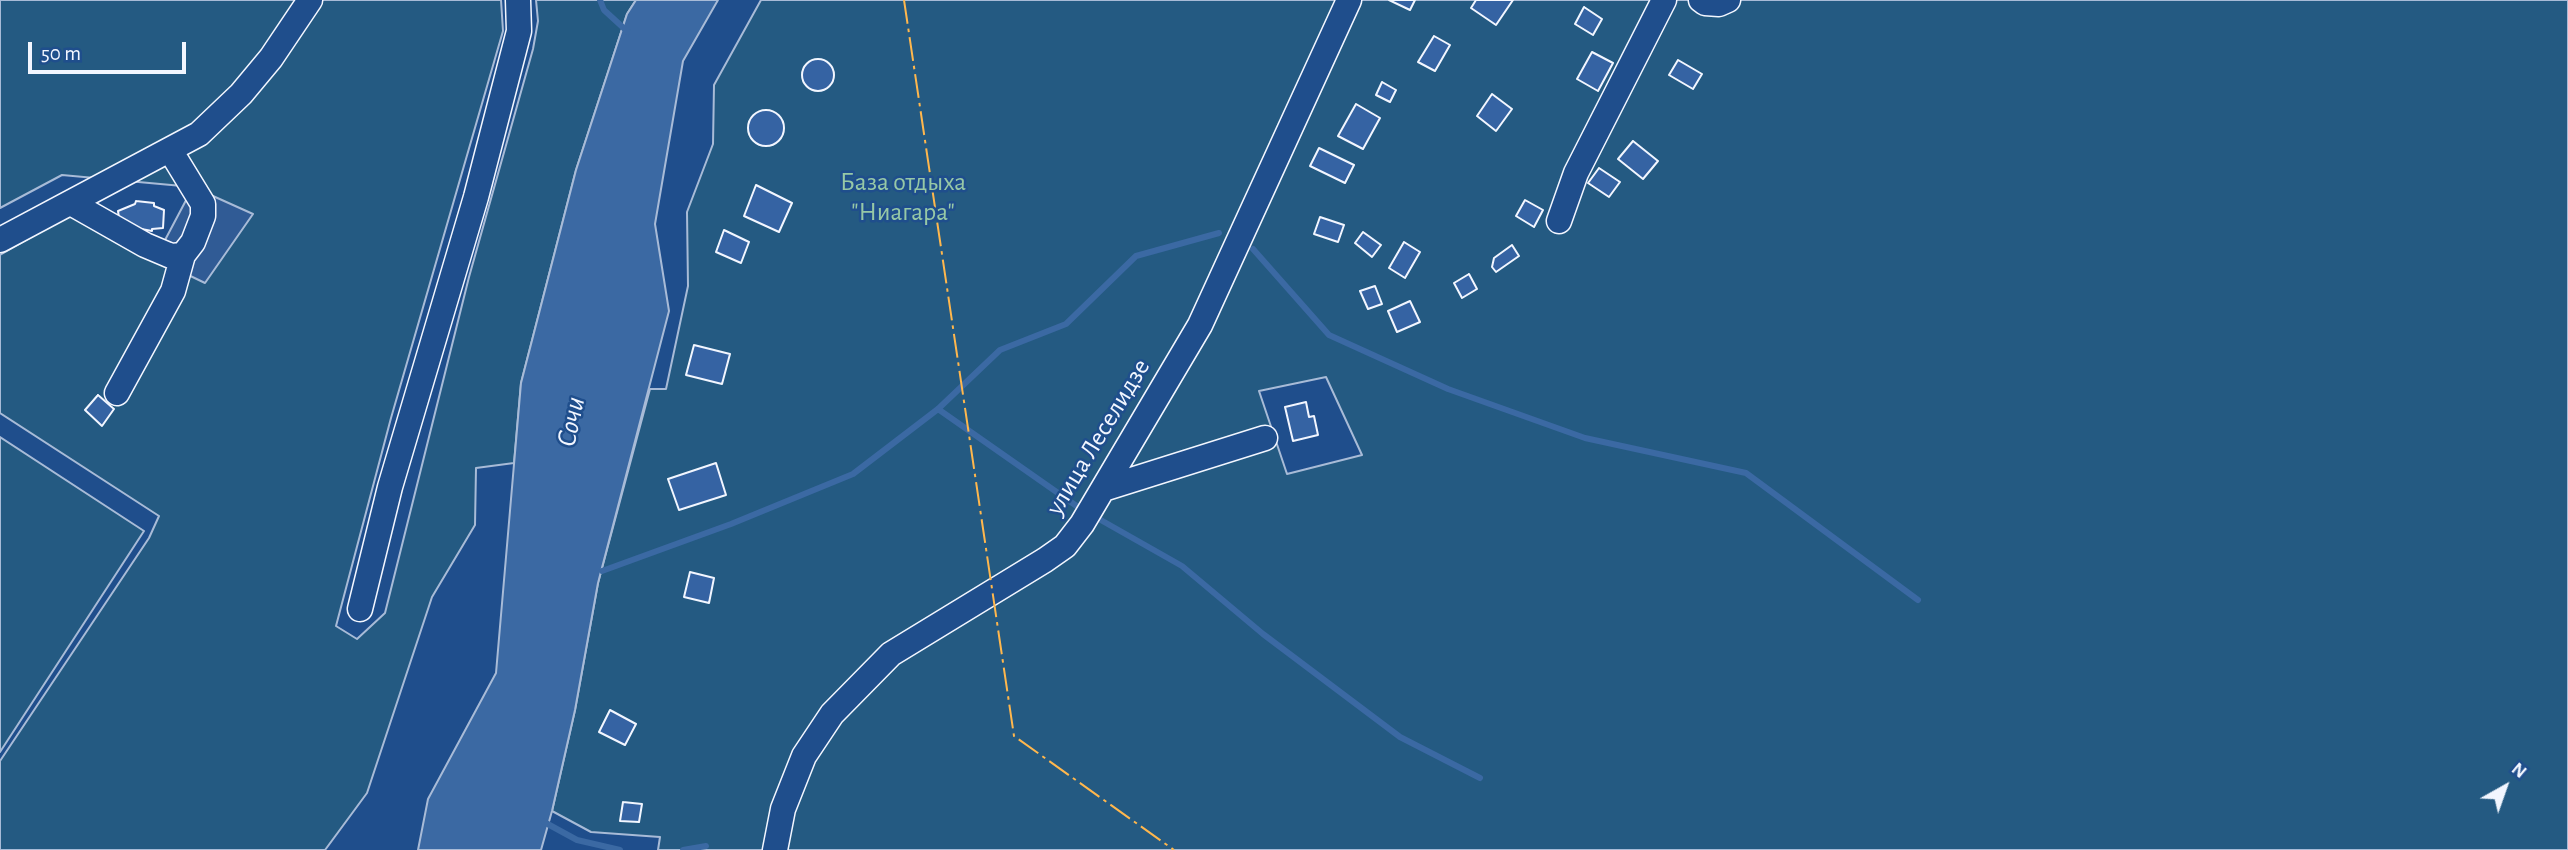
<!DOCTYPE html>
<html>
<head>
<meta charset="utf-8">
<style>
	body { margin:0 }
	#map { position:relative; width:2568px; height:850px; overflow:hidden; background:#1f4e8c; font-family:"Alegreya Sans",sans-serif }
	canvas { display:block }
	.north { position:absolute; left:2470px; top:752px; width:70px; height:70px; -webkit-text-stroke:5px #1f4e8c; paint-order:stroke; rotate:40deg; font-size:19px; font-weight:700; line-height:28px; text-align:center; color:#f2f6ff }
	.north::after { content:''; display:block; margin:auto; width:24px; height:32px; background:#f2f6ff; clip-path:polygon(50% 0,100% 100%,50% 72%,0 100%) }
	.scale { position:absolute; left:28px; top:42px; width:158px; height:32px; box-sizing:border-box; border:4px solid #f2f6ff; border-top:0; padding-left:9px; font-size:21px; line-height:24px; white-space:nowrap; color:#f2f6ff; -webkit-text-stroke:5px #1f4e8c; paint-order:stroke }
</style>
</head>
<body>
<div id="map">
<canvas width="2568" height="850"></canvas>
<div class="north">N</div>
<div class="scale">50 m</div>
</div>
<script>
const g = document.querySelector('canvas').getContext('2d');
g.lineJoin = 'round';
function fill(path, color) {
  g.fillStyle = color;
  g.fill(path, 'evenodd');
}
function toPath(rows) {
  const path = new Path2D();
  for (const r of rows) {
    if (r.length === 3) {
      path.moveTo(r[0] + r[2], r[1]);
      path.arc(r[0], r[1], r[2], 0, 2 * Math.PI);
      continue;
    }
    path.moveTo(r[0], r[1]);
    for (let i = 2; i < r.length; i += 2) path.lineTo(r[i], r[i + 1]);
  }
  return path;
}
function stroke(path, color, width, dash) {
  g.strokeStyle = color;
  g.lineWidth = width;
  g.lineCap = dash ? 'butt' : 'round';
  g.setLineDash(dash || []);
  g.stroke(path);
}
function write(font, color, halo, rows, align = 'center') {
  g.font = font + ' "Alegreya Sans",sans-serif';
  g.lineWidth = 5;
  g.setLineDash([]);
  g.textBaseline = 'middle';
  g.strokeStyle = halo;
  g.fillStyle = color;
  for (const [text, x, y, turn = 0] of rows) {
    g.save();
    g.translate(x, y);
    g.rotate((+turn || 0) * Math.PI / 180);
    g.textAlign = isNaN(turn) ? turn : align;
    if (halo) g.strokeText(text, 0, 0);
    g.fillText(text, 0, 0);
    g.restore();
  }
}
const green = toPath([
	[0,0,501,0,503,31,391,418,336,626,357,639,385,613,469,277,533,49,538,21,536,0,636,0,627,14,576,170,521,383,514,463,476,468,475,525,432,597,367,793,325,850,0,850,0,761,149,538,159,516,0,413,0,255,72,214,177,271,193,187,62,175,0,208,0,0],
	[761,0,2568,0,2568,850,658,850,660,837,591,832,552,811,575,710,598,583,650,389,666,389,688,286,687,212,713,144,714,85,761,0],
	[1326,377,1362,455,1287,474,1259,391,1326,377],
	[0,437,144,531,0,752,0,437]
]);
fill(green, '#245a82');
stroke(green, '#a8bbd7', 2);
const parking = toPath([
	[193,187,253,214,205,283,155,259,193,187]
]);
fill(parking, '#305b95');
stroke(parking, '#a8bbd7', 2);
const water = toPath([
	[636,0,718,0,683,61,655,224,669,311,598,583,575,710,552,811,541,850,418,850,428,799,496,673,521,383,576,170,627,14,636,0]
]);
fill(water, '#3b69a3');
stroke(water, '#a8bbd7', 2);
stroke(toPath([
	[600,0,604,10,628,32],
	[1253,249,1329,335,1448,389,1585,438,1746,473,1918,600],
	[938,409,1078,507],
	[1099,519,1182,566,1263,634,1400,737,1480,778],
	[602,571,731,524,853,474,938,409,1000,350,1066,324,1136,256,1219,233],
	[544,822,577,840,620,850],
	[683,850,706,846]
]), '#3b69a3', 6);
const building = toPath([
	[1389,0,1415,0,1410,10,1389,0],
	[1476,0,1513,0,1496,25,1471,8,1476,0],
	[1584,7,1602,19,1593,35,1575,24,1584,7],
	[1434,36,1450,45,1435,71,1418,62,1434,36],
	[1592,52,1613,63,1598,91,1577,79,1592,52],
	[818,75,16],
	[1678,60,1702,74,1693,89,1669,75,1678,60],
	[1382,82,1396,90,1390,102,1376,95,1382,82],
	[1492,94,1512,109,1496,131,1477,116,1492,94],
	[1356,104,1380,118,1363,149,1338,136,1356,104],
	[766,128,18],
	[1633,141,1658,161,1643,179,1618,159,1633,141],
	[1319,148,1354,165,1345,183,1310,166,1319,148],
	[1599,168,1620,182,1609,197,1588,183,1599,168],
	[756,185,792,203,779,232,744,216,756,185],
	[1525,200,1543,210,1534,227,1516,216,1525,200],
	[136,201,154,203,154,206,164,210,163,228,152,229,152,231,120,225,118,211,135,204,136,201],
	[1320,217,1344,225,1338,242,1314,234,1320,217],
	[724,230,749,242,741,263,716,252,724,230],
	[1363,232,1381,245,1372,257,1355,243,1363,232],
	[1404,242,1420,252,1405,278,1389,268,1404,242],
	[1512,245,1519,256,1496,272,1492,267,1494,258,1512,245],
	[1469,274,1477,289,1462,298,1454,283,1469,274],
	[1375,286,1382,304,1368,309,1360,291,1375,286],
	[1410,301,1420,322,1397,332,1388,311,1410,301],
	[694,345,730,354,722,384,686,375,694,345],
	[98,395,114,409,102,426,85,410,98,395],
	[1306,402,1309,417,1314,416,1318,435,1293,441,1285,407,1306,402],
	[716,463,726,495,679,510,668,479,716,463],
	[690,572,714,578,709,603,684,597,690,572],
	[610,710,636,724,625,745,599,732,610,710],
	[623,802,642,804,639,822,620,821,623,802]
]);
fill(building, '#3563a3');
stroke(building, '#f2f6ff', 2);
const minor = toPath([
	[1701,0,1705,3,1719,4,1728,0],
	[71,203,145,245,171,256,183,255,193,242,203,216,203,204,170,150],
	[1559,221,1576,173,1664,0],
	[0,240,199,134,241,94,271,58,310,0],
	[117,393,173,291,183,255],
	[1103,489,1265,438],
	[360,609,390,487,476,197,519,31,518,0],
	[775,850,783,809,804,756,832,714,891,654,1045,560,1065,546,1082,524,1200,325,1349,0]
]);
stroke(minor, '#f2f6ff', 27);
stroke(minor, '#1f4e8c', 24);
stroke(toPath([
	[904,0,1014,736,1174,850]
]), '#ffb74d', 2, [24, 5, 3.5, 5]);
write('26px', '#97c8a6', '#1f4e8c', [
	["База отдыха",903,182],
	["\"Ниагара\"",903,212]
]);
write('26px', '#f2f6ff', '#1f4e8c', [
	["улица Леселидзе",1098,437,-59]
]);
write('italic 28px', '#f2f6ff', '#1f4e8c', [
	["Сочи",571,422,-78]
]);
</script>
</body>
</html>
